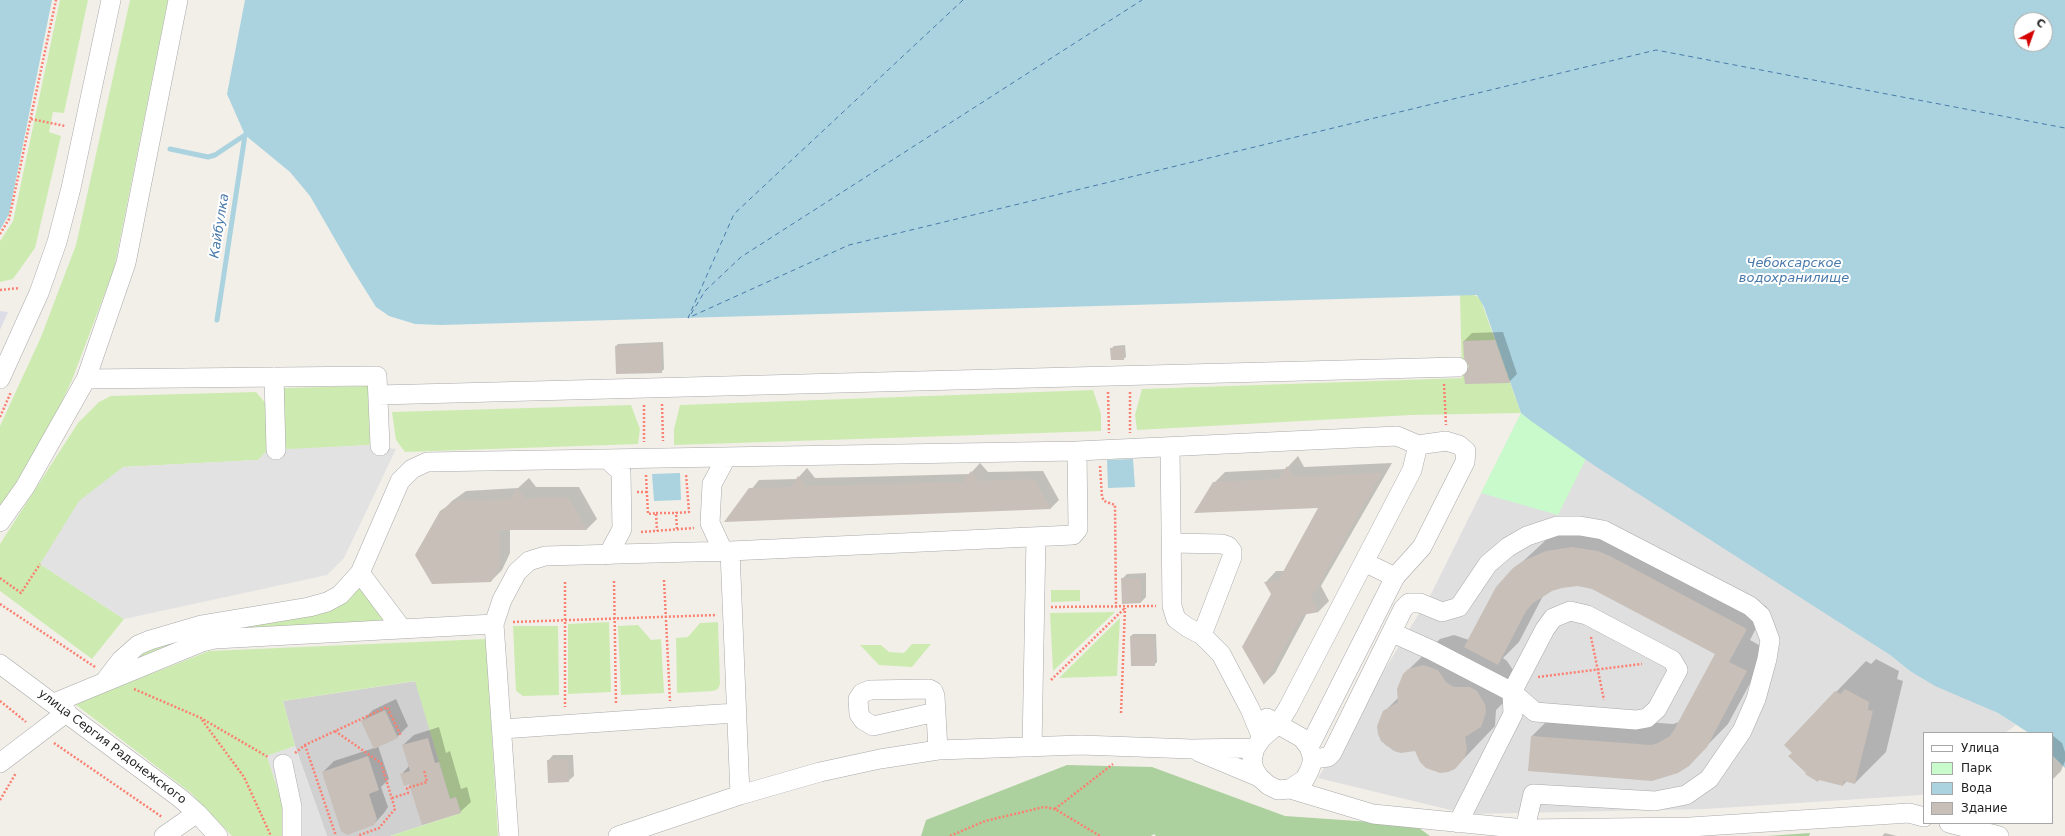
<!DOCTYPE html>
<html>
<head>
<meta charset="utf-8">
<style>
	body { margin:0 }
	#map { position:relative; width:2065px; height:836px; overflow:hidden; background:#f2efe9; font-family:"DejaVu Sans",sans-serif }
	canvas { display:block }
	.legend { position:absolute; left:1923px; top:732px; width:130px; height:92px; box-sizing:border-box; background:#fff; border:1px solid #a7a7a7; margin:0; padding:5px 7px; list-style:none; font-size:12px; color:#222 }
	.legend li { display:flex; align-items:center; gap:8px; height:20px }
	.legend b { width:20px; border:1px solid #a7a7a7 }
	.north { position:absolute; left:2013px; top:12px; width:40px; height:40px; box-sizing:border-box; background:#fff; border:1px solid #a7a7a7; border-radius:50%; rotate:41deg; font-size:11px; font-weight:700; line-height:16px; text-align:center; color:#222 }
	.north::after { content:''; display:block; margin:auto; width:14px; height:18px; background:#d40000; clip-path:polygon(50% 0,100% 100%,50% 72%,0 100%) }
</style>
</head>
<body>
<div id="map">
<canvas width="2065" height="836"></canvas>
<ul class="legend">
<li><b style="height:5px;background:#fff"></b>Улица</li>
<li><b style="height:11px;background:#c8facc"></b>Парк</li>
<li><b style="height:11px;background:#aad3df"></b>Вода</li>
<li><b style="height:11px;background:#c7bfb8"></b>Здание</li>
</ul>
<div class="north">С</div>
</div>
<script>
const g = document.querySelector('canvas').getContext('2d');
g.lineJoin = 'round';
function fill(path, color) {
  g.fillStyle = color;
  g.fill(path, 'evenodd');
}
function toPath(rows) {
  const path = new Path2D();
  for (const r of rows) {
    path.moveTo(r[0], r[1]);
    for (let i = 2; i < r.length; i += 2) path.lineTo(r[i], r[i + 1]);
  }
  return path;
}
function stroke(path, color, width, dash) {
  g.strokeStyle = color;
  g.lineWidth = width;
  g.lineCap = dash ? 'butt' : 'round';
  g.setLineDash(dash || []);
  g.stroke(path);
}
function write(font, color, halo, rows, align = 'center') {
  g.font = font + ' "DejaVu Sans",sans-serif';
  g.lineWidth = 4;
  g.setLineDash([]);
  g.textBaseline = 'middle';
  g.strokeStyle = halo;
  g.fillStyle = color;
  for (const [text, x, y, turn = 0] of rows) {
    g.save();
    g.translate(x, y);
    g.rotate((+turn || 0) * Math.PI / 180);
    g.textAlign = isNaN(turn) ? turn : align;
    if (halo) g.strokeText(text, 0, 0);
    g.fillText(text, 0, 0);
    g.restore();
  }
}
fill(toPath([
	[1521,413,1726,549,1890,655,1910,671,1998,713,2016,725,2005,733,1924,733,1924,793,1921,795,1705,809,1467,814,1318,778,1431,594]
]), '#e0dfdf');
fill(toPath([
	[416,681,450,799,456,797,461,813,390,836,327,836,295,746,283,701]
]), '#d0d0d0');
fill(toPath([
	[60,0,88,0,64,113,53,112,49,132,61,136,35,248,13,279,0,282,0,241,13,221],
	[130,0,168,0,114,269,72,380,48,431,0,511,0,426,41,337,76,245],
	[1460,294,1472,294,1480,298,1521,413,1411,415,1137,430,1135,415,1142,389,1462,378],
	[368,386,370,445,285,450,283,388],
	[1093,390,1101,414,1101,431,674,445,674,429,680,405],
	[256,392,268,406,268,450,258,460,123,467,40,564,124,619,92,659,0,591,0,544,78,423,99,402,111,396],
	[631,405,640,429,638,444,405,452,396,440,392,412],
	[361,585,385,620,217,636,123,671,143,647],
	[1051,590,1080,590,1080,601,1051,602],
	[1115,612,1053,671,1050,613],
	[1120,618,1117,676,1059,678],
	[609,622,611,692,568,694,568,624],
	[718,622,720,684,718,689,713,691,677,693,676,638,688,637,700,623],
	[638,625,651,640,661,639,664,693,621,695,618,626],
	[513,626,558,626,559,695,523,696,516,691],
	[486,639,498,836,390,836,461,813,456,797,450,799,415,681,283,701,295,746,267,756,285,812,283,836,232,836,191,793,75,704,209,651],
	[912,644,931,644,912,667,879,665,860,645,881,645,889,652,904,653]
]), '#cdebb0');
fill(toPath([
	[1067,765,1152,767,1285,816,1415,825,1430,836,1156,836,1154,834,1151,836,921,836,926,820],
	[1810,833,1809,836,1767,836]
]), '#add19e');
fill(toPath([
	[1521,413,1586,459,1558,515,1481,493]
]), '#c8facc');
fill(toPath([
	[370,445,396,449,344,558,327,575,124,619,40,564,79,501,123,467,258,460,268,450],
	[295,746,327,836,293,836,267,756]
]), '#e2e2e2');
fill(toPath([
	[0,311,8,312,0,330]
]), '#dddde8');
fill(toPath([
	[0,0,52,0,9,214,0,230],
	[245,0,2065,0,2065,768,2052,755,2052,733,2029,733,1998,713,1935,686,1910,671,1890,655,1595,466,1531,421,1521,413,1484,307,1477,295,441,325,415,324,389,316,376,307,351,267,310,196,290,172,245,135,227,94],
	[2021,20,2045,20,2045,44,2021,44],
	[1133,459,1135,487,1108,488,1107,460],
	[680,473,681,500,654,501,652,474]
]), '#aad3df');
fill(toPath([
	[1503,332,1517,374,1509,382,1464,341,1472,333],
	[663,342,664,369,661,372,616,346,618,344],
	[1125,345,1126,357,1123,359,1112,348,1114,346],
	[1298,456,1304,467,1392,463,1321,586,1329,601,1319,611,1307,613,1275,673,1265,683,1272,594,1266,582,1276,571,1284,571,1320,507,1214,483,1225,472,1286,469],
	[980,463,988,472,1043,471,1059,500,1051,508,726,521,759,480,797,479,807,468,815,478,860,477,970,474],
	[529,478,536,487,579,487,597,519,587,529,510,529,510,553,502,570,491,581,441,512,452,501,466,491,518,488],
	[1569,529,1632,535,1767,607,1750,640,1768,650,1728,724,1688,765,1532,736,1553,715,1673,724,1679,722,1716,654,1593,588,1572,585,1551,590,1544,594,1519,642,1503,658,1507,661,1515,673,1511,695,1496,710,1495,726,1455,768,1416,750,1402,752,1387,746,1382,741,1384,712,1399,697,1403,675,1440,639,1454,635,1469,640,1505,578,1546,540],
	[1146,573,1146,597,1141,602,1123,603,1122,579,1127,574],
	[1133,634,1156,634,1157,662,1154,665,1131,636],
	[1876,659,1899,671,1897,679,1903,681,1886,752,1855,783,1847,781,1843,785,1793,753,1785,745,1866,661,1871,664],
	[396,699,408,726,397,737,378,746,389,779,381,787,388,807,384,813,373,825,323,772,334,761,374,748,362,721,373,710],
	[439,727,446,753,450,751,461,789,467,787,471,802,460,812,410,783,401,775,409,766,403,745,414,735],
	[2052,735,2062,743,2065,752,2065,761,2061,771,2052,780],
	[553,755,573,755,574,776,568,781,548,761],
	[1885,833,1897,836,1882,836]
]), '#0003');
stroke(toPath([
	[170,149,208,157,215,155,251,131],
	[217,320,245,135]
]), '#aad3df', 5);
stroke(toPath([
	[963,0,734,214,688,318,849,245,1656,50,2065,128],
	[691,314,705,291,741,257,1142,0]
]), '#4a7aab', 1, [5, 4]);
fill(toPath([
	[1495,340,1510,383,1465,384,1464,376,1469,366,1464,358,1463,341],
	[661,344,662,373,616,374,615,346],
	[1123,347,1124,360,1111,360,1110,348],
	[1287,466,1293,477,1382,473,1311,598,1319,612,1302,615,1264,685,1242,647,1271,594,1264,582,1278,581,1318,508,1194,513,1213,482,1278,479],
	[971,471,979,481,1034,479,1051,509,724,522,749,488,791,487,798,476,806,486,851,485,963,482],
	[517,488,525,498,568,497,587,530,499,530,500,564,491,582,432,584,415,555,440,511,455,501,511,499],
	[1572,547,1598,551,1610,556,1747,629,1729,662,1747,671,1707,747,1689,766,1678,773,1652,781,1528,771,1531,736,1651,745,1658,743,1670,736,1674,730,1715,654,1592,589,1578,586,1562,588,1552,591,1533,603,1526,611,1498,665,1464,647,1496,587,1513,568,1523,561,1546,551],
	[1121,578,1141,578,1141,603,1122,604],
	[1130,636,1154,636,1155,666,1131,666],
	[1423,665,1438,670,1446,682,1454,687,1470,687,1477,691,1485,704,1486,712,1481,727,1465,737,1467,749,1465,757,1455,769,1448,772,1440,773,1426,768,1420,762,1415,751,1401,753,1394,751,1381,741,1378,734,1377,726,1383,711,1398,702,1397,689,1403,674,1408,669],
	[1845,689,1869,702,1868,710,1873,711,1855,784,1844,781,1843,786,1819,780,1818,782,1805,774,1806,773,1788,756,1792,753,1784,745,1835,691,1840,694],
	[385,710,398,738,374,749,361,721],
	[428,738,435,763,439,762,450,799,456,797,461,813,422,825,409,784,404,786,400,774,410,771,402,745],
	[368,756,379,790,369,794,377,819,374,825,347,835,341,831,322,772],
	[568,759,569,782,548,783,547,760]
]), '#c7bfb8');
const minor = toPath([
	[274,377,276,450],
	[0,379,39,293,57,242,71,188,111,0],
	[86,379,377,376,380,446],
	[378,395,1458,367],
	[1418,445,1412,470,1288,708,1278,724,1262,738,1255,748,1252,760,1254,769,1259,777,1268,785,1278,790,1290,789,1373,814,1525,829,1690,827,1909,813,1924,817],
	[1170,447,1172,606,1176,619,1187,627,1202,635,1221,654,1250,709,1262,738],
	[608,460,621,472,622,529,608,555],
	[0,522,25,487,86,379,126,263,178,0],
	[1172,543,1222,544,1228,546,1232,551,1232,557,1202,635],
	[723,551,710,523,712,484,726,458],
	[1364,562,1395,577],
	[402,629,360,573,400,481,412,469,427,462,1077,451,1397,436,1418,445,1446,441,1459,445,1466,451,1465,462,1422,547,1395,577,1309,747],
	[1393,633,1431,650,1512,692,1535,712,1636,720,1647,718,1657,709,1678,670,1672,660,1587,615,1570,611,1553,618,1545,629,1512,692,1513,714,1458,823],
	[0,664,180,798,197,813,218,836],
	[105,681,121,660,138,645,150,640,201,625,309,607,327,602,340,595,360,573],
	[54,703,202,642,215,639,494,624],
	[936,712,873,726,863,720,859,714,858,699,862,693,870,690,929,689,933,691,935,696,938,750],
	[1267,718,1302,738,1309,747,1313,759,1310,769,1305,779,1290,789],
	[502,729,735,713],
	[1032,747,1036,537],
	[1199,752,1259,777],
	[1313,759,1328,757,1332,753,1403,609,1409,603,1420,603,1442,612,1459,607,1488,564,1508,547,1527,536,1557,526,1580,526,1603,530,1750,606,1761,616,1770,640,1767,659,1756,699,1742,731,1709,779,1686,795,1655,801,1533,794,1525,829],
	[0,763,67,712],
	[283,764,292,807,292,836],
	[740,795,730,551,1073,535,1078,529,1077,451],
	[1949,823,1999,836],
	[164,836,197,813],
	[509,836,494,624,502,600,517,572,529,561,545,556,730,551],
	[618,836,740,795,820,772,880,759,938,750,1081,745,1192,749,1255,748]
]);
stroke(minor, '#a9a9a9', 20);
stroke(toPath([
	[31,119,65,126],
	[0,234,9,219,56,0],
	[0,290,20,288],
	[1444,384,1446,425],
	[1108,392,1109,433],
	[1130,392,1130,433],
	[662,404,663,441],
	[644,405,644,442],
	[0,417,11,392],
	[1100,466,1102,497,1104,501,1115,505,1116,608],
	[646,475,648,514,656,513,657,531],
	[637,492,647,492],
	[656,513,676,513],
	[677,529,676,513,689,512,686,474],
	[641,532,694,528],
	[0,578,21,593,40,564],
	[664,580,670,701],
	[614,581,616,704],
	[565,582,565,707],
	[0,604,95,667],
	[1051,607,1156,606],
	[513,622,717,615],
	[1591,637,1604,700],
	[1538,677,1642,664],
	[1051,680,1125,608],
	[134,689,201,718,268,757],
	[0,701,26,722],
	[1121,713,1125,608],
	[202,720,244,777,271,836],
	[335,731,381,763,395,809,379,828,357,836],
	[54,743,162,817],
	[305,745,336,836],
	[295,753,305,745,387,707,401,736],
	[392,798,408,793,407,788,427,782,424,770],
	[0,800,16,773],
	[1055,809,1113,764],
	[950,836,985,821,1044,807,1055,809,1100,836]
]), '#fa8072', 2.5, [2, 2]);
stroke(minor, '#fff', 19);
write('12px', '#222', '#fff', [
	["улица Сергия Радонежского",112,747,37]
]);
write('italic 13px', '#4a7aab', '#fff', [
	["Кайбулка",220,226,-81],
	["Чебоксарское",1794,264],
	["водохранилище",1794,279]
]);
</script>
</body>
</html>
